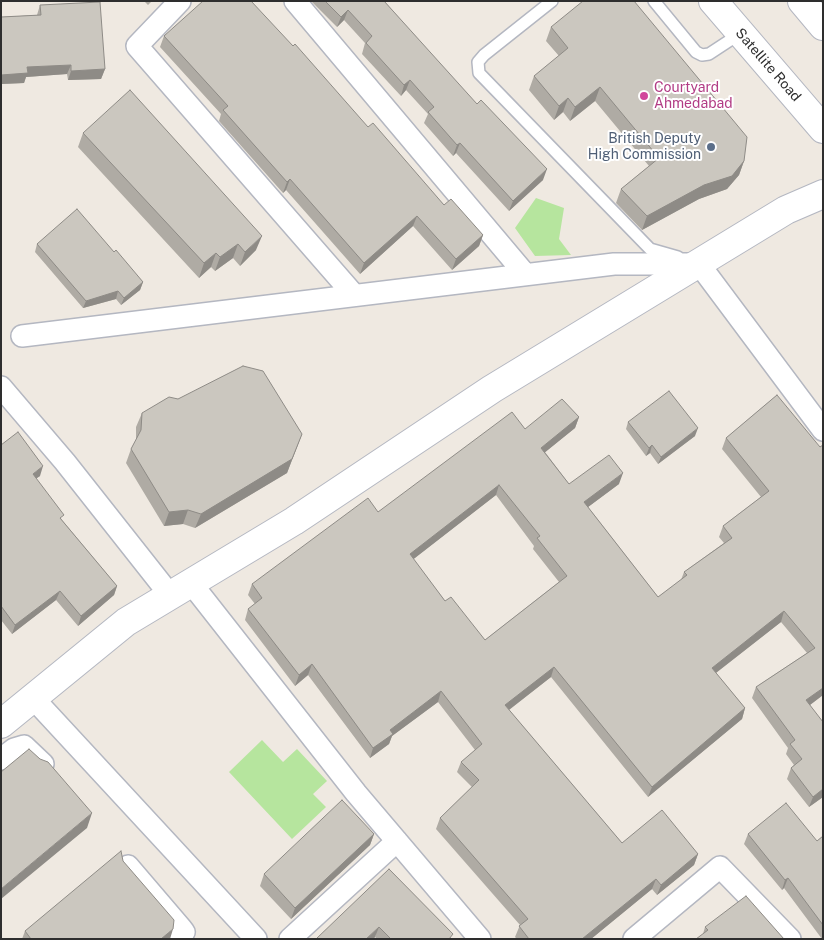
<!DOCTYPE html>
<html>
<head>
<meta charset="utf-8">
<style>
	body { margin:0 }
	#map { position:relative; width:824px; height:940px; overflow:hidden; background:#efe9e1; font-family:"Public Sans",sans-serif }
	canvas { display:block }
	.frame { position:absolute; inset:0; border:2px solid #2e2e2e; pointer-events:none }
</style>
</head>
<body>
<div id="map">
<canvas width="824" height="940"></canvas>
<div class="frame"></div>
</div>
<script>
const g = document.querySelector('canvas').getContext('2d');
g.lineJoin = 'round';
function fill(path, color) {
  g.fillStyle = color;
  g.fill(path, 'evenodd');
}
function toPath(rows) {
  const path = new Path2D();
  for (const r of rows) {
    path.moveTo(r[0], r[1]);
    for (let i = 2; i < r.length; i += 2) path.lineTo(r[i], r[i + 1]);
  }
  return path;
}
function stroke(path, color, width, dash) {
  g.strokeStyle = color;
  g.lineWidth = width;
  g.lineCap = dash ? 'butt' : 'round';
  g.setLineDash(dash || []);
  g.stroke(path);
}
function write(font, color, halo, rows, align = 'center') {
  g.font = font + ' "Public Sans",sans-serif';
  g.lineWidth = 4;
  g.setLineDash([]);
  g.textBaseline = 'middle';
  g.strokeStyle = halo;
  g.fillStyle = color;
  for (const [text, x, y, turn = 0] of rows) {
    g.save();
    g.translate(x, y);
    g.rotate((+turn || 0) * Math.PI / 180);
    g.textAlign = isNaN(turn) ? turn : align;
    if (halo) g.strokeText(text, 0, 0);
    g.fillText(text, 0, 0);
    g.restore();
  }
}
fill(toPath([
	[536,198,564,208,559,239,571,255,535,256,515,228],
	[262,740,283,762,297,749,327,781,313,794,326,807,292,839,229,772]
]), '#b6e59e');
const lane = toPath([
	[552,1,484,55,478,62,479,73,650,249,678,257],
	[654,1,696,52,702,55,709,54,741,33]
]);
const street = toPath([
	[180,1,137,46,354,295],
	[295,1,525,274],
	[22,336,614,264,699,264,823,430],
	[1,387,65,462,170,595],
	[191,583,356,793,480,939],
	[33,698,256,939],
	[1,759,14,749,24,746,43,764],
	[128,866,181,928,184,932,180,939],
	[290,939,397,841],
	[634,939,720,867,790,939]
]);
const secondary = toPath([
	[713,1,823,129],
	[802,1,823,26],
	[1,724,126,622,294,521,492,389,786,210,823,194]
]);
stroke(lane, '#b4b7c1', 14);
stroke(street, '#b4b7c1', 24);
stroke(secondary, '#b4b7c1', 30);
stroke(lane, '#fff', 11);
stroke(street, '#fff', 21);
stroke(secondary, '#fff', 28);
fill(toPath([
	[144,1,152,1,148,5],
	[311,1,384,1,543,180,509,211,456,153,453,156,424,123,428,114,406,90,401,96,362,54,365,43,344,20,337,27],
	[40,5,105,69,101,79,68,80,67,74,26,77,24,83,1,84,1,17,37,15],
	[551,27,744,161,739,175,727,189,699,199,642,230,616,203,621,189,649,166,595,101,570,121,563,112,554,120,529,90,534,76,559,56,546,41],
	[164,36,368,127,444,205,483,235,479,246,452,270,413,226,360,274,286,190,283,193,219,121,221,114,160,47],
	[83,133,256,250,240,266,233,258,215,271,211,267,199,278,78,147],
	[37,244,114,252,143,282,140,290,121,305,116,299,83,308,35,252],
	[777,395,823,695,810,705,823,797,809,807,787,779,791,768,794,765,786,754,788,748,752,698,756,687,807,653,781,622,716,673,745,708,742,719,648,797,551,677,509,710,622,843,698,854,694,865,657,895,652,889,591,939,517,939,515,937,520,925,436,829,440,818,472,787,457,772,461,762,475,750,438,702,392,736,389,744,370,758,308,675,295,686,245,620,248,609,255,604,248,595,252,584,525,429,579,417,575,428,545,452,569,484,619,484,588,507,658,597,681,580,684,572,724,543,719,537,723,526,761,497,722,449,726,438],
	[496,495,534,546,533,549,559,582,485,640,445,601,413,559],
	[142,413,302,434,287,473,195,528,183,524,164,526,126,463,131,449,136,440,136,427],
	[628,422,695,436,658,464,650,453,646,456,626,429],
	[1,445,40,476,36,478,62,520,117,586,114,595,78,626,56,600,12,634,1,620],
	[374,834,370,845,291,919,260,886,264,874],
	[748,834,817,841,823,836,823,939,822,939,784,888,782,890,744,844],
	[123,861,170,939,22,939,25,931],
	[389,869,452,939,377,939,375,937],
	[705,927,784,939,703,934]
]), '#afaba4');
fill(toPath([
	[348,10,344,20,337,27,341,17],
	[71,65,67,74,26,77,24,83,1,84,1,75,27,67],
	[105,69,101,79,68,80,71,71],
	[410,80,406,90,401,96,404,85],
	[600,87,595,101,570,121,575,107],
	[568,98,563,112,554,120,559,106],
	[460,143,456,153,453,156,457,145],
	[744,161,739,175,727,189,699,199,642,230,647,216],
	[547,169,543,180,509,211,513,201],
	[290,179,286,190,283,193,287,182],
	[417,216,413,226,360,274,364,263],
	[483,235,479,246,452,270,456,259],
	[262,236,256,250,240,266,245,252],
	[238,244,233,258,215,271,220,257],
	[216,253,211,267,199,278,204,263],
	[143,282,140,290,121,305,124,298],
	[118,291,116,299,83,308,86,301],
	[579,417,575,428,538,458,541,448],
	[698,428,695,436,658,464,661,457],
	[302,434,287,473,195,528,201,514],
	[652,445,650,453,646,456,649,448],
	[43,466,40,476,30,483,33,474],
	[623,473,619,484,580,513,584,502],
	[499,485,496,495,406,565,410,554],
	[188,510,183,524,164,526,169,512],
	[117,586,114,595,78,626,81,616],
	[60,591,56,600,12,634,15,625],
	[784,611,781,622,708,679,712,668],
	[312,664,308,675,295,686,299,675],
	[554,667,551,677,501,716,505,705],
	[823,688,823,695,802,711,806,700],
	[441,691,438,702,392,736,389,744,370,758,373,748,390,730],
	[745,708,742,719,648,797,652,787],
	[823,789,823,797,809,807,813,797],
	[92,813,87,828,1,899,1,889],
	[374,834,370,845,291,919,295,908],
	[698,854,694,865,657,895,661,885],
	[788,878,784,888,782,890,785,880],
	[656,879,652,889,591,939,582,939],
	[379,927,375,937,374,939,366,939],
	[173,929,170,939,161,939]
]), '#8e8b86');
const building = toPath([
	[203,1,251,1,293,46,295,44,368,127,373,123,444,205,451,199,483,235,456,259,417,216,364,263,290,179,287,182,223,110,228,106,164,36,203,1],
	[325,1,384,1,477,104,481,100,547,169,513,201,460,143,457,145,428,112,434,107,410,80,404,85,366,43,372,36,348,10,341,17,325,1],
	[583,1,634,1,747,137,744,161,732,176,704,185,647,216,621,189,659,158,600,87,575,107,568,98,559,106,534,76,568,48,551,27,583,1],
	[100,2,105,69,71,71,71,65,27,67,28,73,1,75,1,17,41,15,40,5,100,2],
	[130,90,262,236,245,252,238,244,220,257,216,253,204,263,83,133,130,90],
	[77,209,114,252,116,250,143,282,124,298,118,291,86,301,37,244,77,209],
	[243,366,263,371,302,434,292,459,201,514,188,510,169,512,131,449,141,430,142,413,169,397,178,399,243,366],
	[669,391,698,428,661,457,652,445,649,448,628,422,669,391],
	[777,395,820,447,823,445,823,688,806,700,823,722,823,789,813,797,791,768,802,759,790,744,795,740,756,687,815,648,784,611,712,668,745,708,652,787,554,667,505,705,622,843,662,810,698,854,661,885,656,879,582,939,529,939,519,926,528,919,440,818,479,780,461,762,482,744,441,691,390,730,393,734,373,748,312,664,299,675,248,609,262,598,252,584,368,498,378,512,512,412,525,429,562,399,579,417,541,448,569,484,609,455,623,473,584,502,658,597,687,575,684,572,732,538,723,526,769,491,726,438,777,395],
	[499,485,540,536,537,538,567,576,485,640,451,597,445,601,410,554,499,485],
	[18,432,43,466,33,474,64,515,60,518,117,586,81,616,60,591,15,625,1,606,1,445,18,432],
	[29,749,40,759,48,762,92,813,1,889,1,772,29,749],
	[342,800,374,834,295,908,264,874,342,800],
	[786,803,817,841,823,836,823,925,788,878,785,880,748,834,786,803],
	[121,851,123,861,174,920,173,929,161,939,31,939,25,931,121,851],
	[389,869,453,934,449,939,391,939,379,927,366,939,316,939,389,869],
	[746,896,784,939,696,939,708,930,705,927,746,896]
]);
fill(building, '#cbc7bf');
stroke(building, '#8e8b86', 1);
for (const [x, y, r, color] of [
	[644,96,5,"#d1479c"],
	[711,147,5,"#5c6f8a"]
]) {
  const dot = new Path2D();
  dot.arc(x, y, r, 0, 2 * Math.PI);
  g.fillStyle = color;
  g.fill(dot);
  stroke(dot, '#fff', 2);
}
write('14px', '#2e2e2e', '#fff', [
	["Satellite Road",768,65,49]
]);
write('14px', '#b23c85', '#fff', [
	["Courtyard",654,88],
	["Ahmedabad",654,104]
], 'left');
write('14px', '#4e5e75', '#fff', [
	["British Deputy",701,139],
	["High Commission",701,155]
], 'right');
</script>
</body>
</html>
